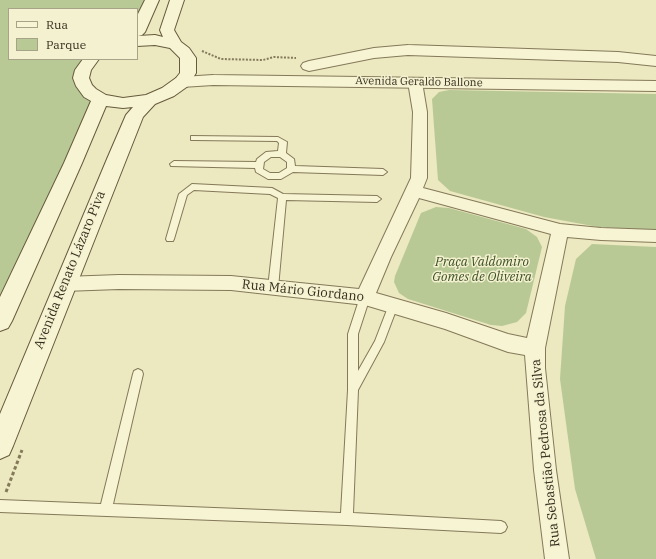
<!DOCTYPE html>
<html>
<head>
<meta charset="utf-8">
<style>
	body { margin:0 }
	#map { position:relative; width:656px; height:559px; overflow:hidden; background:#ece8c0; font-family:"IBM Plex Serif",serif }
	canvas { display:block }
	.legend { position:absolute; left:8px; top:8px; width:130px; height:52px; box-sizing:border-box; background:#f4f1d0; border:1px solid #a7a388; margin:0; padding:5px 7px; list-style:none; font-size:12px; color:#342d1d }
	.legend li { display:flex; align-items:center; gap:8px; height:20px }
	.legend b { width:20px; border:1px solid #a7a388 }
</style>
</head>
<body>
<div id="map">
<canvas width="656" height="559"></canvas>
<ul class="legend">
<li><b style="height:5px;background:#f7f4d3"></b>Rua</li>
<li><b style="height:11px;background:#b8c995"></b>Parque</li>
</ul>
</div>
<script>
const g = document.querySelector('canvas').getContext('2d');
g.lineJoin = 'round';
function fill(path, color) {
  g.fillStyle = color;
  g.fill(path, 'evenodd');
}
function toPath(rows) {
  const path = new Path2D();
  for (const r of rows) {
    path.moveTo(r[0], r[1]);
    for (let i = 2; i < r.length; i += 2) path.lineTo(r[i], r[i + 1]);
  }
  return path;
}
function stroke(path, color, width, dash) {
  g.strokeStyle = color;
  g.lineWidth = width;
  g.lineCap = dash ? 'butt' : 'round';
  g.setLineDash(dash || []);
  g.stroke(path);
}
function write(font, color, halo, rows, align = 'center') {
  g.font = font + ' "IBM Plex Serif",serif';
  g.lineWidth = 3;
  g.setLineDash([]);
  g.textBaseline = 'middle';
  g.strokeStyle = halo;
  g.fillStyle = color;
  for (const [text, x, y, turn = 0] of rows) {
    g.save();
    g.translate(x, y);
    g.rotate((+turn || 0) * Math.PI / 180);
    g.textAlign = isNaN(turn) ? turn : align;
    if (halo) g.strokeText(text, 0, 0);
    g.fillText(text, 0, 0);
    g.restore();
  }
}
fill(toPath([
	[0,0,153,0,137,28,137,9,9,9,9,59,93,59,81,78,100,99,0,321],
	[449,90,656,94,656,230,598,227,544,217,450,191,438,180,432,99,439,92],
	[436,207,449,208,526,229,537,237,542,247,526,313,517,322,502,326,491,325,408,299,399,293,394,282,395,276,421,213],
	[592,244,656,247,656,559,596,559,575,489,560,379,565,306,576,259]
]), '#b8c995');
const service = toPath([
	[191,136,278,137,287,142,286,153,294,159,295,166,383,169,387,172,383,175,293,172,281,179,268,179,256,172,255,168,171,166,170,164,174,161,256,162,257,159,266,152,278,151,279,143,277,141,194,140,191,140,191,136],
	[271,157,280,157,287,162,287,168,279,173,270,173,263,169,264,162,271,157],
	[192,184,272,188,283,194,377,196,381,199,377,202,286,200,278,288,276,291,273,292,270,291,268,288,278,198,270,194,194,190,187,195,174,239,173,241,167,241,166,239,179,194,192,184],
	[365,293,368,294,370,297,358,334,358,371,375,341,390,302,393,301,396,302,398,305,384,342,358,390,353,513,501,521,505,523,507,527,505,531,501,533,347,525,0,512,0,500,101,504,133,374,134,371,138,369,142,371,143,374,113,504,341,513,348,390,348,334,360,297,362,294,365,293]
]);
const minor = toPath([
	[415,78,420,79,422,82,427,112,427,178,423,188,560,224,601,228,656,230,656,242,601,240,567,237,545,348,545,368,556,470,569,559,545,559,534,470,525,355,508,352,445,329,365,305,231,290,119,289,64,291,58,289,55,284,58,279,64,277,119,275,231,276,359,289,411,178,413,112,408,82,410,79,415,78],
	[419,198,551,234,527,338,508,334,446,313,376,293,391,257,419,198]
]);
const tertiary = toPath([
	[408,45,618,52,656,56,656,66,618,62,408,55,374,58,309,71,303,69,301,66,303,63,309,61,374,48,408,45],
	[213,75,656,81,656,91,213,85,182,87,176,86,174,82,176,78,182,77,213,75]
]);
const secondary = toPath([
	[145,0,159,0,145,32,142,35,138,36,155,35,163,37,160,30,170,0,184,0,174,30,181,42,189,48,196,58,196,73,188,86,174,96,155,104,143,117,13,446,9,455,0,459,0,414,107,159,126,115,133,107,123,108,106,106,82,163,12,321,8,328,0,331,0,297,64,163,91,101,84,97,76,86,73,78,75,70,83,59,99,59,91,70,89,78,92,85,96,89,106,95,123,98,146,95,162,88,176,78,180,73,180,58,170,48,155,45,137,46,137,16,145,0]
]);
stroke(service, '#847959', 2);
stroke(minor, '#847959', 2);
stroke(tertiary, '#847959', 2);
stroke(secondary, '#665a3c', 2);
stroke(toPath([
	[202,51,221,59,263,60,274,57,296,58]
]), '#847959', 2, [2, 1.5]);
stroke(toPath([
	[6,492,22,450]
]), '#847959', 3, [3.5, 2.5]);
fill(service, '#f7f4d3');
fill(minor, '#f7f4d3');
fill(tertiary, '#f7f4d3');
fill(secondary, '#f7f4d3');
write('11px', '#342d1d', '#f4f1d0', [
	["Avenida Geraldo Ballone",419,82,1]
]);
write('italic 13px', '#3c5024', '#f4f1d0', [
	["Praça Valdomiro",482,262],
	["Gomes de Oliveira",482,277]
]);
write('13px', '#342d1d', '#f4f1d0', [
	["Avenida Renato Lázaro Piva",70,270,-68],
	["Rua Mário Giordano",303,291,6],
	["Rua Sebastião Pedrosa da Silva",546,453,-96]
]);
</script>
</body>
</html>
